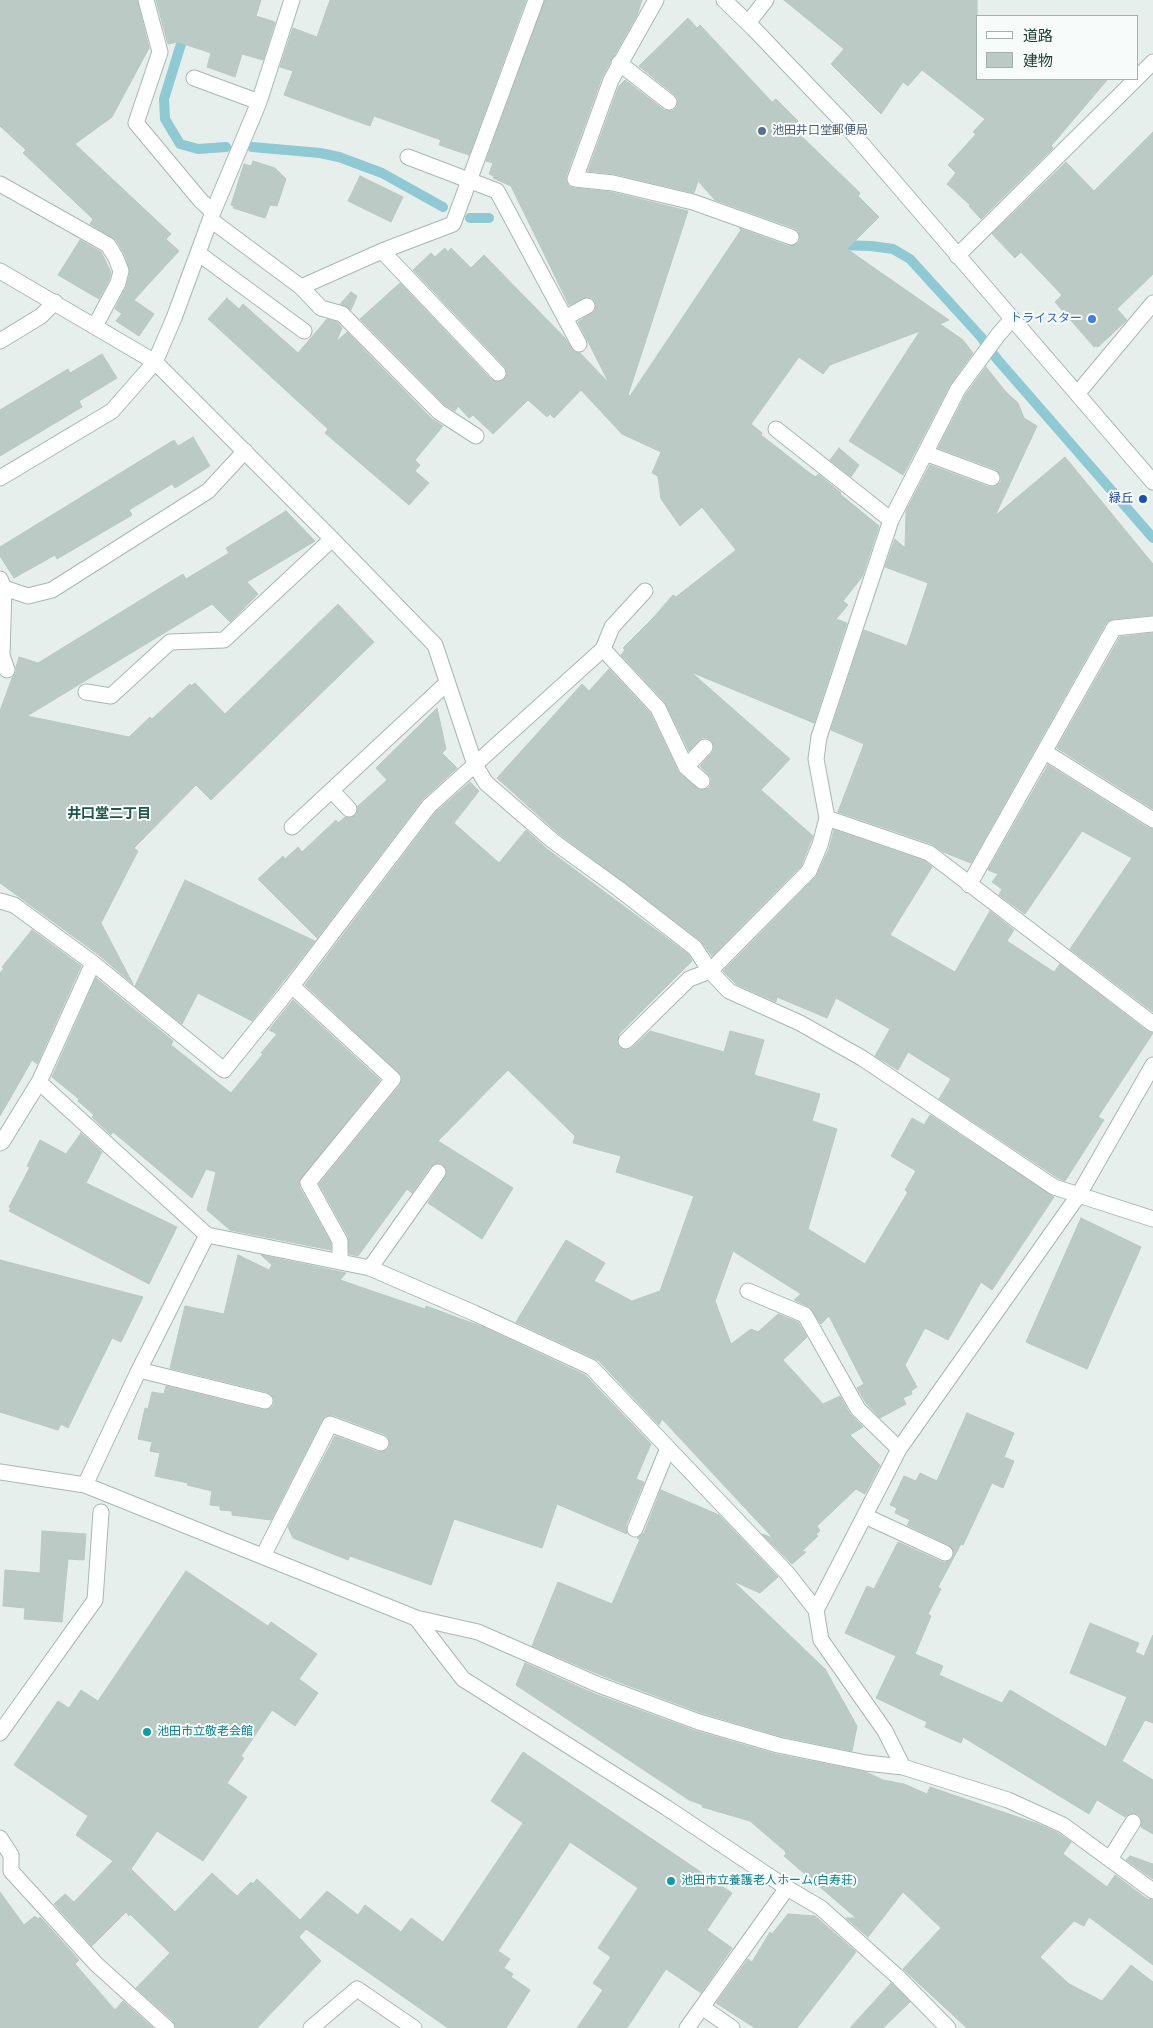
<!DOCTYPE html>
<html>
<head>
<meta charset="utf-8">
<style>
	body { margin:0 }
	#map { position:relative; width:1153px; height:2028px; overflow:hidden; background:#e6efeb; font-family:"IBM Plex Sans","Noto Sans JP",sans-serif }
	canvas { display:block }
	.legend { position:absolute; left:976px; top:15px; width:162px; height:65px; box-sizing:border-box; background:#f7fbf9; border:1px solid #a3b1ad; margin:0; padding:6px 9px; list-style:none; font-size:15px; color:#24423a }
	.legend li { display:flex; align-items:center; gap:10px; height:25px }
	.legend b { width:25px; border:1px solid #a3b1ad }
</style>
</head>
<body>
<div id="map">
<canvas width="1153" height="2028"></canvas>
<ul class="legend">
<li><b style="height:6px;background:#fff"></b>道路</li>
<li><b style="height:14px;background:#bbcac4"></b>建物</li>
</ul>
</div>
<script>
const g = document.querySelector('canvas').getContext('2d');
g.lineJoin = 'round';
function toPath(rows) {
  const path = new Path2D();
  for (const r of rows) {
    path.moveTo(r[0], r[1]);
    for (let i = 2; i < r.length; i += 2) path.lineTo(r[i], r[i + 1]);
  }
  return path;
}
function stroke(path, color, width, dash) {
  g.strokeStyle = color;
  g.lineWidth = width;
  g.lineCap = dash ? 'butt' : 'round';
  g.setLineDash(dash || []);
  g.stroke(path);
}
function fill(path, color) {
  g.fillStyle = color;
  g.fill(path, 'evenodd');
}
function write(font, color, halo, rows, align = 'center') {
  g.font = font + ' "IBM Plex Sans","Noto Sans JP",sans-serif';
  g.lineWidth = 4;
  g.setLineDash([]);
  g.textBaseline = 'middle';
  g.strokeStyle = halo;
  g.fillStyle = color;
  for (const [text, x, y, turn = 0] of rows) {
    g.save();
    g.translate(x, y);
    g.rotate((+turn || 0) * Math.PI / 180);
    g.textAlign = isNaN(turn) ? turn : align;
    if (halo) g.strokeText(text, 0, 0);
    g.fillText(text, 0, 0);
    g.restore();
  }
}
stroke(toPath([
	[185,31,164,99,165,119,180,144,198,149,226,147],
	[252,147,320,153,339,157,382,173,443,207],
	[470,218,489,218],
	[837,245,871,246,893,249,910,259,981,337,997,359,1153,538]
]), '#8ec9d4', 10);
const building = toPath([
	[0,0,137,0,149,48,112,117,75,144,171,234,166,239,179,251,134,300,154,314,139,336,116,321,126,308,121,313,115,309,126,287,130,273,125,255,116,240,90,224,93,219,23,153,26,150,0,126,0,0],
	[156,0,261,0,256,16,275,22,263,60,242,54,235,77,207,67,211,53,178,42,168,44,156,0],
	[330,0,526,0,469,155,439,145,441,140,374,116,370,126,284,95,293,71,280,67,293,28,317,37,330,0],
	[545,0,642,0,637,15,602,77,566,176,566,181,569,186,574,188,611,192,688,211,628,395,630,396,741,230,739,228,788,246,797,244,800,240,798,231,794,228,715,200,698,181,694,193,615,174,588,171,619,86,625,80,664,110,672,111,677,107,678,99,675,95,639,66,688,18,697,28,700,25,772,102,776,99,798,121,792,127,860,193,858,196,879,217,847,249,949,320,940,324,963,340,973,353,950,385,903,475,849,441,920,331,830,365,823,374,799,357,751,424,762,433,761,435,811,474,816,477,818,474,841,493,840,494,879,526,862,577,843,601,848,605,836,619,847,623,814,723,691,672,790,759,761,790,813,836,801,866,712,956,701,941,559,834,497,778,582,684,589,691,609,669,650,713,679,773,700,790,709,788,711,783,711,778,700,766,714,750,712,741,708,738,702,738,689,751,665,702,621,655,625,650,623,648,653,618,673,595,676,597,736,550,702,507,680,526,661,499,658,476,652,473,661,452,622,434,581,390,554,418,550,414,547,417,528,400,493,434,473,415,469,418,458,406,455,411,445,405,360,319,400,283,491,379,501,382,507,375,505,367,413,270,431,253,435,257,445,248,448,252,451,248,471,268,484,255,565,338,574,352,580,353,609,383,578,322,595,311,595,302,592,298,587,297,569,305,511,186,493,178,494,176,489,174,493,163,486,161,545,0],
	[784,0,977,0,977,79,1108,79,1051,146,1053,148,981,219,969,206,970,205,947,184,956,173,948,165,976,134,973,132,985,119,922,70,908,86,903,82,881,114,831,64,844,49,784,0],
	[1153,132,1153,274,1117,309,1127,320,1098,347,1096,346,1094,347,1055,302,1062,295,1021,252,1015,258,992,234,1066,162,1094,191,1153,132],
	[253,161,275,168,286,179,277,206,270,205,265,218,233,208,234,206,231,205,244,164,251,166,253,161],
	[360,176,403,197,391,222,348,201,360,176],
	[80,240,101,252,111,272,109,280,99,299,58,275,80,240],
	[351,292,357,296,351,310,340,304,351,292],
	[227,298,239,309,243,304,298,353,327,319,337,322,342,328,336,342,347,332,432,419,443,426,415,460,420,465,415,471,429,483,409,505,325,433,328,429,208,319,227,298],
	[102,354,117,378,79,401,82,407,0,456,0,410,68,369,70,373,102,354],
	[986,367,1006,392,1018,403,1024,418,1037,426,995,516,1065,457,1153,564,1153,615,1113,619,1106,623,971,863,943,852,932,844,838,812,864,744,831,730,864,630,907,646,928,583,885,567,895,539,905,548,906,511,930,465,989,487,994,487,1001,482,1001,476,995,469,938,448,966,394,986,367],
	[193,437,210,466,175,488,172,484,129,510,132,515,57,559,55,555,14,578,0,556,0,547,174,440,178,446,193,437],
	[839,448,859,465,851,477,830,460,839,448],
	[286,511,315,541,247,582,258,594,230,622,212,604,27,716,129,737,150,717,152,719,190,684,191,686,195,683,225,714,338,604,374,642,211,800,196,785,134,848,138,851,101,923,133,984,99,955,0,883,0,711,12,678,16,672,16,667,19,657,38,663,183,574,186,579,229,553,226,548,286,511],
	[1153,633,1153,809,1057,748,1120,637,1153,633],
	[437,708,446,749,442,753,457,768,422,800,317,938,258,879,283,856,285,859,298,847,302,852,336,820,338,823,345,817,351,818,356,815,358,806,387,780,376,768,437,708],
	[1048,765,1148,828,1153,829,1153,1012,1070,949,1132,858,1082,831,1025,914,999,895,1002,889,992,882,998,874,988,870,1048,765],
	[470,782,479,791,454,823,499,863,526,830,547,849,688,954,692,961,619,1034,617,1043,620,1048,628,1050,632,1048,650,1031,724,1052,730,1031,764,1040,754,1075,820,1094,812,1121,837,1129,808,1229,865,1264,908,1192,905,1190,916,1171,891,1156,912,1118,924,1125,930,1115,1054,1197,992,1290,981,1282,948,1340,925,1328,905,1365,917,1387,911,1391,912,1394,903,1398,906,1404,880,1418,866,1403,857,1388,864,1384,829,1316,821,1324,809,1307,794,1300,801,1294,733,1251,715,1301,731,1344,751,1329,758,1332,778,1314,798,1322,807,1337,783,1360,823,1404,840,1396,850,1414,863,1427,850,1435,880,1465,865,1494,856,1489,817,1526,820,1531,816,1534,818,1536,802,1551,806,1552,792,1564,762,1534,773,1538,662,1419,659,1425,598,1360,516,1322,566,1240,605,1263,594,1281,632,1301,660,1291,694,1196,616,1172,621,1156,573,1143,575,1136,508,1070,438,1141,513,1188,482,1239,428,1203,447,1173,446,1168,439,1163,430,1167,412,1193,407,1189,358,1256,349,1254,348,1236,319,1184,400,1085,402,1076,305,985,436,812,470,782],
	[834,830,925,861,932,867,890,935,955,972,990,911,1014,930,1007,941,1054,972,1060,964,1147,1031,1153,1033,1098,1117,1104,1120,1065,1181,1058,1178,939,1099,951,1079,908,1052,898,1070,875,1056,890,1029,836,998,827,1018,777,997,776,1002,736,984,723,971,816,877,829,849,834,830],
	[185,880,315,941,252,1021,198,993,182,1024,135,986,185,880],
	[32,930,81,966,37,1064,32,1060,0,1116,0,973,4,968,2,967,32,930],
	[96,978,173,1041,171,1045,231,1093,263,1054,261,1053,277,1034,269,1030,293,1000,380,1080,299,1182,300,1188,331,1243,331,1250,230,1230,207,1210,216,1172,206,1169,192,1198,113,1132,111,1135,92,1117,94,1115,78,1101,79,1099,52,1077,96,978],
	[81,1133,102,1152,86,1183,177,1227,149,1284,9,1211,11,1208,9,1207,30,1167,27,1166,40,1140,66,1154,81,1133],
	[1081,1218,1141,1247,1087,1369,1026,1342,1081,1218],
	[238,1255,269,1270,272,1265,261,1255,346,1273,340,1280,425,1309,426,1306,483,1327,585,1375,651,1444,636,1479,644,1482,626,1525,627,1534,557,1504,542,1548,454,1519,431,1585,350,1556,348,1560,293,1538,288,1527,335,1436,378,1452,387,1450,390,1446,388,1437,384,1434,333,1415,325,1416,322,1420,271,1520,232,1515,232,1511,220,1510,220,1506,210,1505,212,1491,187,1485,188,1483,155,1476,160,1453,150,1451,152,1442,138,1439,145,1408,148,1409,152,1392,164,1394,166,1386,263,1410,271,1408,274,1404,274,1398,267,1392,170,1368,185,1306,224,1314,238,1255],
	[0,1260,143,1297,121,1342,112,1338,68,1428,61,1424,58,1430,0,1412,0,1260],
	[967,1413,1014,1433,1004,1457,1014,1461,1003,1488,992,1483,963,1545,961,1544,938,1587,941,1589,928,1614,931,1616,915,1654,943,1666,939,1675,1002,1703,1010,1690,1106,1747,1127,1697,1070,1673,1090,1623,1139,1643,1135,1652,1144,1656,1153,1635,1153,1723,1145,1720,1122,1761,1153,1780,1153,1834,1141,1827,1141,1818,1138,1814,1129,1814,1125,1817,1097,1800,1089,1814,963,1737,961,1743,925,1727,927,1722,876,1698,896,1656,845,1633,867,1586,874,1589,898,1542,942,1562,946,1562,953,1557,954,1552,949,1545,907,1525,910,1520,895,1513,897,1508,890,1505,904,1476,916,1481,920,1473,937,1481,967,1413],
	[661,1490,719,1515,778,1577,760,1593,733,1581,825,1669,857,1726,852,1751,780,1736,702,1713,603,1676,532,1646,558,1582,612,1604,640,1539,637,1538,644,1533,661,1490],
	[42,1531,86,1534,84,1560,68,1559,62,1622,24,1619,25,1608,3,1606,5,1570,40,1573,42,1531],
	[186,1571,268,1626,271,1622,317,1654,299,1679,318,1693,295,1726,272,1710,241,1756,244,1758,227,1783,247,1797,203,1861,157,1831,131,1869,175,1912,212,1873,237,1896,251,1882,253,1884,257,1879,300,1920,327,1891,358,1915,365,1905,401,1932,411,1918,443,1942,523,1823,491,1801,523,1752,732,1893,707,1930,732,1948,701,1993,666,1969,627,2028,577,2028,603,1990,593,1983,611,1957,598,1948,638,1888,570,1842,498,1951,510,1959,504,1968,513,1974,511,1977,530,1990,506,2028,448,2028,306,1929,299,1937,321,1961,257,2028,176,2028,173,2021,136,1988,170,1953,130,1914,129,1916,126,1912,92,1946,54,1904,65,1894,74,1902,113,1861,76,1835,88,1816,14,1765,58,1701,69,1708,81,1690,98,1701,186,1571],
	[525,1663,595,1694,696,1731,775,1754,866,1772,883,1780,904,1784,927,1794,930,1787,1038,1824,1058,1833,1071,1842,1063,1854,1107,1887,1115,1875,1147,1899,1153,1900,1153,1965,1089,1917,1084,1926,1074,1921,1040,1957,1069,1984,1102,2001,1131,1965,1153,1982,1153,2028,967,2028,903,1969,941,1928,903,1892,868,1937,846,1918,856,1918,784,1856,786,1854,785,1851,750,1821,702,1807,703,1805,689,1800,516,1685,525,1663],
	[1130,1856,1153,1864,1153,1879,1126,1860,1130,1856],
	[0,1892,24,1925,35,1916,38,1919,40,1917,79,1960,75,1964,115,2010,123,2001,153,2028,0,2028,0,1892],
	[788,1914,815,1916,856,1952,797,2028,755,2028,716,2003,748,1959,752,1962,770,1932,772,1934,788,1914],
	[891,1983,910,2002,883,2028,850,2028,891,1983]
]);
fill(building, '#bbcac4');
stroke(building, '#b8c9c2', 1);
const minor = toPath([
	[146,0,160,52,136,123,201,201,213,212],
	[292,0,259,102,213,212,174,318,155,362,332,539,435,645,475,765,486,783,553,841,619,889,695,948,710,971,729,991,800,1023,862,1058,1054,1187,1153,1219],
	[656,0,611,80,575,179,613,183,693,202,791,237],
	[724,0,754,29,843,122,1153,482],
	[748,23,766,0],
	[619,63,669,102],
	[194,78,259,102],
	[1137,78,1153,62],
	[408,157,497,191,579,344],
	[0,184,108,245,116,258,121,271,118,283,95,326],
	[211,220,301,287,382,251,453,224,536,0],
	[382,251,498,373],
	[198,253,304,331],
	[957,256,1136,79],
	[0,271,155,362,112,411,0,478],
	[301,287,321,308,342,314,439,412,476,436],
	[565,318,587,306],
	[0,341,41,316,55,302],
	[1077,394,1153,303],
	[776,429,891,520],
	[925,453,992,478],
	[0,579,4,588,2,655,7,670],
	[4,588,28,596,52,590,208,491,245,451],
	[603,649,658,708,686,767,702,781],
	[86,692,111,696,170,642,224,640,332,539],
	[1045,752,1153,820],
	[686,767,705,747],
	[332,791,349,809],
	[827,818,929,853,1153,1024],
	[292,827,447,683],
	[969,885,1114,628,1153,624],
	[0,901,14,905,93,963,39,1082,207,1235],
	[93,963,224,1070,292,986,429,806,603,649,612,627,645,591],
	[292,986,393,1079,308,1183,340,1241,340,1261],
	[626,1041,689,979,710,971,809,871,820,845,827,818,816,759,819,737,891,520,958,389,998,335,1012,319],
	[0,1143,2,1142,39,1082],
	[370,1268,438,1172],
	[748,1291,805,1315,858,1409,899,1449],
	[139,1370,265,1401],
	[0,1472,85,1485,416,1618,478,1632,599,1685,699,1722,778,1745,866,1763,903,1767,1008,1800,1063,1825,1153,1891],
	[85,1485,139,1370,207,1235,370,1268,474,1313,591,1367,787,1573,816,1610,821,1640,885,1731,903,1767],
	[865,1516,945,1553],
	[635,1529,668,1448],
	[263,1556,330,1424,381,1443],
	[816,1610,899,1449,1078,1196,1153,1065],
	[416,1618,463,1679,667,1808,787,1888,821,1908,899,1978,948,2028],
	[0,1733,95,1600,101,1512],
	[0,1838,11,1855,11,1871,96,1964,167,2028],
	[1110,1859,1133,1822],
	[702,2007,732,2028],
	[311,2028,357,1989,414,2028],
	[687,2028,787,1888]
]);
stroke(minor, '#a8b8b2', 17);
stroke(minor, '#fff', 15);
for (const [x, y, r, color] of [
	[762,131,5,"#5c6f8a"],
	[1092,319,5,"#3f7fe0"],
	[1143,499,5,"#1a4fb4"],
	[147,1732,5,"#0f9aa8"],
	[671,1881,5,"#0f9aa8"]
]) {
  const dot = new Path2D();
  dot.arc(x, y, r, 0, 2 * Math.PI);
  g.fillStyle = color;
  g.fill(dot);
  stroke(dot, '#f7fbf9', 2);
}
write('12px', '#4e5e75', '#f7fbf9', [
	["池田井口堂郵便局",772,131]
], 'left');
write('12px', '#366cbe', '#f7fbf9', [
	["トライスター",1082,319]
], 'right');
write('12px', '#164399', '#f7fbf9', [
	["緑丘",1133,499]
], 'right');
write('12px', '#0d838f', '#f7fbf9', [
	["池田市立敬老会館",157,1732],
	["池田市立養護老人ホーム(白寿荘)",681,1881]
], 'left');
write('bold 14px', '#1f5548', '#f7fbf9', [
	["井口堂二丁目",109,814]
]);
</script>
</body>
</html>
